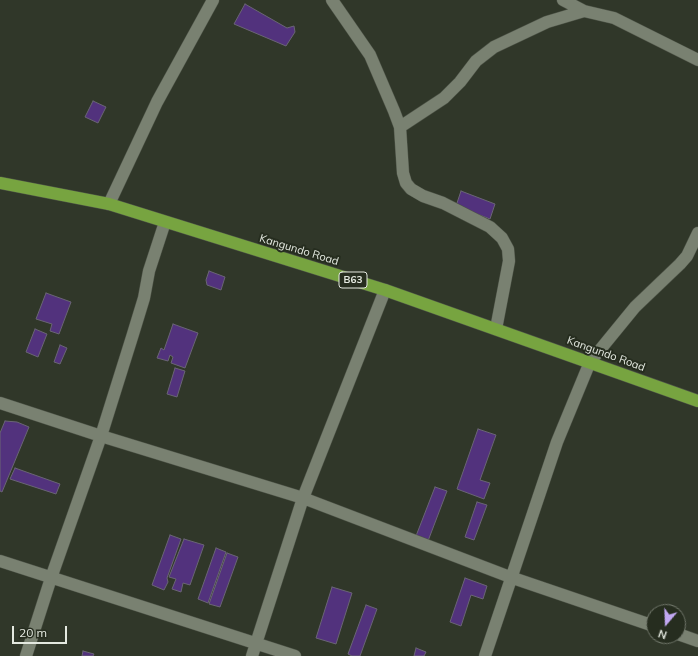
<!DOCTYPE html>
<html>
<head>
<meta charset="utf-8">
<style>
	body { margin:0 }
	#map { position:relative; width:698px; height:656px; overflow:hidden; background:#303729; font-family:Mulish,sans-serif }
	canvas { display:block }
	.north { position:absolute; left:646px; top:604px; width:40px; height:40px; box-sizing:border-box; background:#262d1f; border:1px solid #72786c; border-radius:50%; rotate:199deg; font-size:11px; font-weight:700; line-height:16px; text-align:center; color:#e4e9e0 }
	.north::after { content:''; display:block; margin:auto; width:14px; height:18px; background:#c2a8f2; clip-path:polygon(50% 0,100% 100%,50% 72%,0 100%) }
	.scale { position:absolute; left:12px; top:626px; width:55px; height:18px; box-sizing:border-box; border:2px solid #e4e9e0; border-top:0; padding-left:5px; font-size:12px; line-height:14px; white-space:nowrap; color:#e4e9e0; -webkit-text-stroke:3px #262d1f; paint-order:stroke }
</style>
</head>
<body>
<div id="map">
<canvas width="698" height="656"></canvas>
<div class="north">N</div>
<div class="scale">20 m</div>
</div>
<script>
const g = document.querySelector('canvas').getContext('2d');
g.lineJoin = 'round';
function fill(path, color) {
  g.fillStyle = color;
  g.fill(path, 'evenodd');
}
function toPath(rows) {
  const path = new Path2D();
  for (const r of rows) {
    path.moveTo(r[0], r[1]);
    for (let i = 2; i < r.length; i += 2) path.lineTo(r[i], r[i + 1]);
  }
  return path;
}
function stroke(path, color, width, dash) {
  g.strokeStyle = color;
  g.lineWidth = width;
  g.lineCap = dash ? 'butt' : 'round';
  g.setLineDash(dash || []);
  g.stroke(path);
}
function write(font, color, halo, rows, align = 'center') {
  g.font = font + ' Mulish,sans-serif';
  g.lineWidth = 4;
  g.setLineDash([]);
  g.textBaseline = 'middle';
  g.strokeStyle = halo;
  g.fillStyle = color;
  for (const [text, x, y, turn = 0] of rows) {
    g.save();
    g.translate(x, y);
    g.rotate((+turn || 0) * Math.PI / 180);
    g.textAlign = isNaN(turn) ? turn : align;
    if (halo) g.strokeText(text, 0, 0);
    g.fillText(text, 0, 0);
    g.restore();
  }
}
const building = toPath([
	[245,4,287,28,294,26,295,32,286,46,234,24,245,4],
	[93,101,106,107,98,123,85,117,93,101],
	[461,191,495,204,490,219,456,206,461,191],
	[209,271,225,277,221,290,207,285,206,280,209,271],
	[46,293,71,302,59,334,50,331,52,324,36,319,46,293],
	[173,324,198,333,185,368,171,363,173,357,170,355,168,361,157,358,161,348,164,350,173,324],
	[35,329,47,334,38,357,26,352,35,329],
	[60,345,67,348,60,364,54,362,60,345],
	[175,368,185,371,177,397,167,394,175,368],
	[5,421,17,422,29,427,2,492,0,491,0,433,5,421],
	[478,429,496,435,480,480,490,483,484,499,457,489,478,429],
	[15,468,60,484,56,494,10,479,15,468],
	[435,487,447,491,428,541,416,536,435,487],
	[477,502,487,505,474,540,465,537,477,502],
	[170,535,181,539,167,578,168,582,164,590,152,585,170,535],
	[184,539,204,545,190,585,183,583,181,592,172,589,176,579,169,577,184,539],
	[216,548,226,552,208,603,198,599,216,548],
	[227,553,238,557,220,607,209,604,227,553],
	[465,578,487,586,483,599,471,595,461,626,450,622,465,578],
	[332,587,352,593,336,644,316,638,332,587],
	[366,605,377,609,360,656,352,656,348,654,366,605],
	[416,648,426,652,424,656,414,656,416,648],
	[83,651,94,654,93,656,82,656,83,651]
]);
fill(building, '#52327d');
stroke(building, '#6a6575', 1);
const street = toPath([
	[332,0,370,55,394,111,400,127,403,173,406,183,411,189,423,196,443,203,490,227,502,238,508,249,509,261,496,329],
	[563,0,584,11],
	[400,127,444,98,460,82,476,61,494,47,547,22,584,11,614,18,698,60],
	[109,204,157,102,213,0],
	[0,403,101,436,303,498,510,577,654,626],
	[0,561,295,656],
	[678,634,698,641],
	[26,656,51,578,101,436,133,334,144,298,149,271,165,222],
	[252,656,303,498,385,290],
	[485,656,557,442,590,362,635,307,680,264,687,256,698,233]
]);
const highway = toPath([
	[0,183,109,204,385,290,698,401]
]);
stroke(street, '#4d5347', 13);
stroke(highway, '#4d5347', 13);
stroke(street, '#798171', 12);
stroke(highway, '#77a440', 12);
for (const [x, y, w] of [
	[353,280,28]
]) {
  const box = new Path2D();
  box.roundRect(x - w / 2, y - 8, w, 16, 3);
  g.fillStyle = '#262d1f';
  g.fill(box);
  stroke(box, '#e4e9e0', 1);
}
write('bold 10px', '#e4e9e0', null, [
	["B63",353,280]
]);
write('11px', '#e4e9e0', '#262d1f', [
	["Kangundo Road",299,250,17],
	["Kangundo Road",606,354,20]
]);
</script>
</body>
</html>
